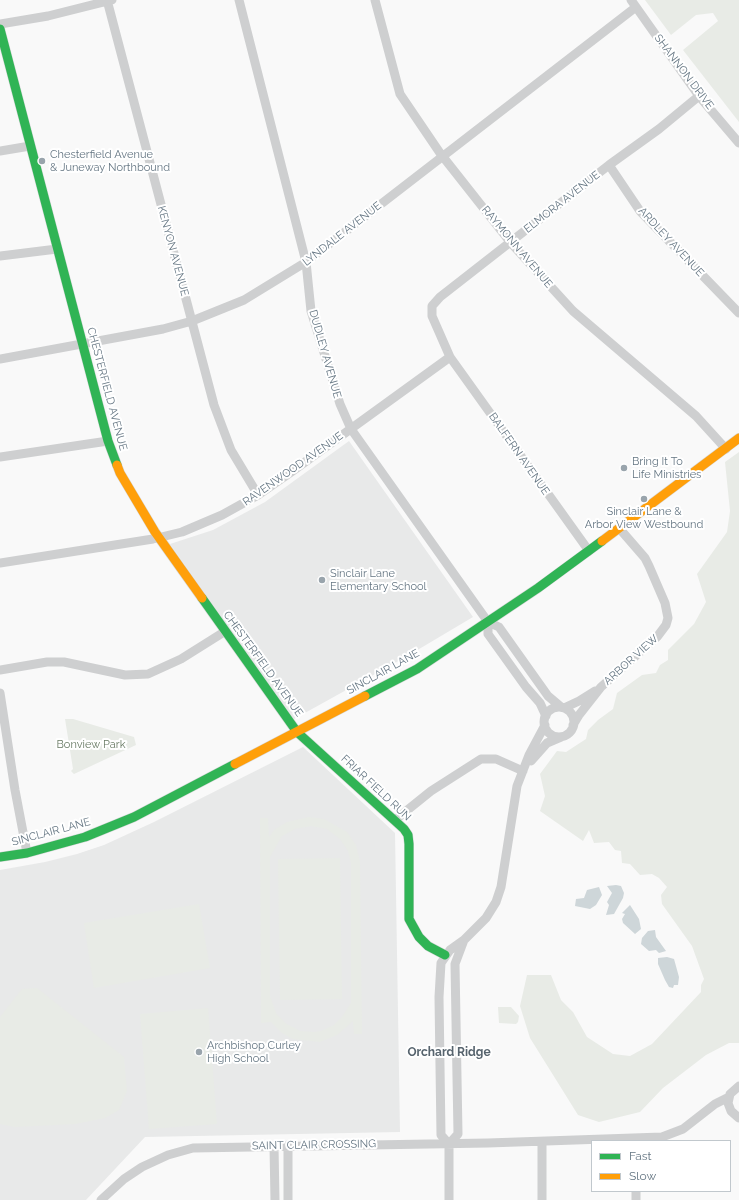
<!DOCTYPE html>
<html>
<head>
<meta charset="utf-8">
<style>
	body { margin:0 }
	#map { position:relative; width:739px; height:1200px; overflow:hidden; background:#f9f9f9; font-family:Raleway,sans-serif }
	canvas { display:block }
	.legend { position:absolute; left:591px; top:1140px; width:140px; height:52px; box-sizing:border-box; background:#fff; border:1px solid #c1c8cd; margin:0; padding:5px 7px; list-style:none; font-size:12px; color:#657683 }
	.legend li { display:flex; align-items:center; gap:8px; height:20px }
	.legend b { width:20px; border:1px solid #c1c8cd }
</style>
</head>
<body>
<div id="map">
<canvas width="739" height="1200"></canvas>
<ul class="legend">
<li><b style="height:5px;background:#30b455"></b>Fast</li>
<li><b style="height:5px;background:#ff9f0a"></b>Slow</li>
</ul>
</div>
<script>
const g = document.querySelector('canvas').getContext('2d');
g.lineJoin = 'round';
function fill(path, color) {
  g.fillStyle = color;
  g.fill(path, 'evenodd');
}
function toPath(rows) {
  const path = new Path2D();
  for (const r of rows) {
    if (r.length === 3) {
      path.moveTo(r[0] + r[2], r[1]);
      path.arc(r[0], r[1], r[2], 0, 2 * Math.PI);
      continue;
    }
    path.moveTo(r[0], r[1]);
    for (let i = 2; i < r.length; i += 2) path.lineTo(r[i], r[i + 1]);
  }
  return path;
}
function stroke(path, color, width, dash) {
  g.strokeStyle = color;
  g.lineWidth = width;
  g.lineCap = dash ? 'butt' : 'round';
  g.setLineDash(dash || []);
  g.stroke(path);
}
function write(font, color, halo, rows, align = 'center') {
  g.font = font + ' Raleway,sans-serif';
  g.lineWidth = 4;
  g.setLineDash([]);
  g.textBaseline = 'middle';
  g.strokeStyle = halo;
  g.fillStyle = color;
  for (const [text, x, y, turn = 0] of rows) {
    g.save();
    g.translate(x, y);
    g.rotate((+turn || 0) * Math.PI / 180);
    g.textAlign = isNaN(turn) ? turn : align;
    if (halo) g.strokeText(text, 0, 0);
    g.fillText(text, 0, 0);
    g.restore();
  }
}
fill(toPath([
	[349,441,473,617,404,658,294,719,170,544,213,530,265,502],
	[303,747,395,833,400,1132,145,1137,86,1200,0,1200,0,870,45,862,77,854,104,845,154,822]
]), '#e8e9e9');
fill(toPath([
	[645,0,739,0,739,122,683,50,718,21,713,13,696,15,671,35],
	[739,452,739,1043,729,1043,706,1055,663,1088,640,1112,599,1122,578,1115,530,1038,520,1006,527,975,551,975,561,1000,573,1012,587,1037,613,1054,630,1056,652,1044,701,992,701,985,704,979,692,946,662,904,661,895,667,887,659,878,652,874,640,875,630,864,622,863,621,851,615,850,609,842,594,843,589,830,583,841,540,811,545,796,540,774,557,751,566,752,586,739,588,730,598,720,613,709,617,693,642,675,656,673,660,665,668,660,668,650,694,624,706,602,697,574,727,532,730,511,725,462],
	[65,719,73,719,134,737,136,745,74,774,71,771,73,769],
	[309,817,324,819,347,832,356,845,360,862,362,1034,354,1034,353,1021,337,1035,320,1042,293,1039,282,1033,271,1022,261,1023,260,818,268,818,269,837,274,830,287,822],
	[311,826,327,829,340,839,348,851,351,863,351,1003,342,1017,334,1025,321,1031,314,1032,300,1031,285,1023,276,1013,270,996,270,857,282,836,295,829],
	[340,858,342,999,280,1000,278,859],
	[199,904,210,968,94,988,84,923],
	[37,988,124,1057,127,1091,119,1110,105,1118,75,1124,15,1127,0,1124,0,1017,22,989],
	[498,1007,511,1007,519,1016,518,1022,516,1024,499,1023],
	[208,1008,217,1124,149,1129,140,1014]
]), '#e8ebe6');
fill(toPath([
	[616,885,621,886,624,893,623,898,614,914,606,915,609,905,607,902,612,893,607,886],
	[599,887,602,895,596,905,590,909,575,906,576,899,584,898,587,890],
	[630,905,639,919,641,929,635,934,623,923,622,919,625,914,622,913],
	[655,930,656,937,666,951,659,953,656,950,649,951,641,944,642,938,648,931],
	[667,957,674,959,679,977,678,985,674,985,673,988,669,987,665,980,658,964,658,958]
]), '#ced6d9');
const fast = toPath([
	[0,29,108,441,117,465],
	[202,598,297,732,404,829,408,835,409,844,409,919,419,937,428,946,445,955],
	[365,696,417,669,538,588,602,541],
	[0,857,27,853,85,837,134,817,235,764]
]);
const slow = toPath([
	[117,465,120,473,155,532,202,598],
	[602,541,739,438],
	[235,764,365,696]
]);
stroke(fast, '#d5d6d7', 10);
stroke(slow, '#d5d6d7', 10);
stroke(toPath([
	[107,0,214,405,231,450,258,495],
	[239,0,306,262,311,311,340,404,351,429,488,622],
	[375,0,400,94,440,153,511,243,573,311,696,416,726,449],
	[631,0,699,96,739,143],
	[0,24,48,16,112,0],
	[0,151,30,146],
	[609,165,640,211,739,313],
	[0,256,57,249],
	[0,359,163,329,192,321,244,300,306,262,636,7],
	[0,457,108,441],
	[589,551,450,357,432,316,432,306,440,297,609,165,659,129,699,96],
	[0,563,153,539,182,532,222,515,258,495,294,470,450,357],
	[488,622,499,627,548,696,561,707],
	[488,622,488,634,526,687,540,703,546,716],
	[0,670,47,662,64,662,125,675,148,674,181,659,224,632],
	[0,693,15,790,27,853],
	[559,722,15],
	[564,708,579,701,595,691],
	[573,725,579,715,601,687,657,637,666,625,668,618,665,603,649,566,645,558,619,528],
	[531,761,547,743,561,737],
	[395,820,431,791,481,759,496,759,523,771],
	[739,1086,730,1094,728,1103,731,1111,739,1118],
	[542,1142,542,1200],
	[449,1144,441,1135,439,997,441,963,450,950,464,940,486,918,496,902,501,887,517,786,529,755,545,725],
	[288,1145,288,1200],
	[274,1146,275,1200],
	[636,1191,636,1200],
	[101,1200,124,1179,142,1167,168,1155,193,1148,488,1143,662,1137,683,1129,715,1104,729,1097],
	[449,1200,449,1144,458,1134,455,964,464,940]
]), '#cecfd0', 9);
stroke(fast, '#30b455', 9);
stroke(slow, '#ff9f0a', 9);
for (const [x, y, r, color] of [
	[42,161,4,"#99a4ac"],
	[624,468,4,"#99a4ac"],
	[644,499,4,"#99a4ac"],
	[322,580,4,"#99a4ac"],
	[199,1052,4,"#99a4ac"]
]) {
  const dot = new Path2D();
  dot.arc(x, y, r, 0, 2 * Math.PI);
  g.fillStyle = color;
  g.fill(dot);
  stroke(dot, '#fff', 1.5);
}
write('11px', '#657683', '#fff', [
	["SHANNON DRIVE",684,72,53],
	["ELMORA AVENUE",562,202,-38],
	["LYNDALE AVENUE",342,234,-38],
	["ARDLEY AVENUE",671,242,47],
	["RAYMONN AVENUE",517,247,50],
	["KENYON AVENUE",173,251,75],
	["DUDLEY AVENUE",325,354,74],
	["CHESTERFIELD AVENUE",107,389,75],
	["BALFERN AVENUE",519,454,55],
	["RAVENWOOD AVENUE",293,469,-35],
	["ARBOR VIEW",631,660,-42],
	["CHESTERFIELD AVENUE",263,664,54],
	["SINCLAIR LANE",383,672,-29],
	["FRIAR FIELD RUN",376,788,43],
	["SINCLAIR LANE",51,832,-15],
	["SAINT CLAIR CROSSING",314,1145,-1]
]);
write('11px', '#657683', '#fff', [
	["Chesterfield Avenue",50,155],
	["& Juneway Northbound",50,168],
	["Bring It To",632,462],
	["Life Ministries",632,475],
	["Sinclair Lane &",644,512,"center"],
	["Arbor View Westbound",644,525,"center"],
	["Sinclair Lane",330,574],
	["Elementary School",330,587],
	["Archbishop Curley",207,1046],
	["High School",207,1059]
], 'left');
write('11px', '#687a64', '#fff', [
	["Bonview Park",91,745]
]);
write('bold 12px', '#57646e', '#fff', [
	["Orchard Ridge",449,1052]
]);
</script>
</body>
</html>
